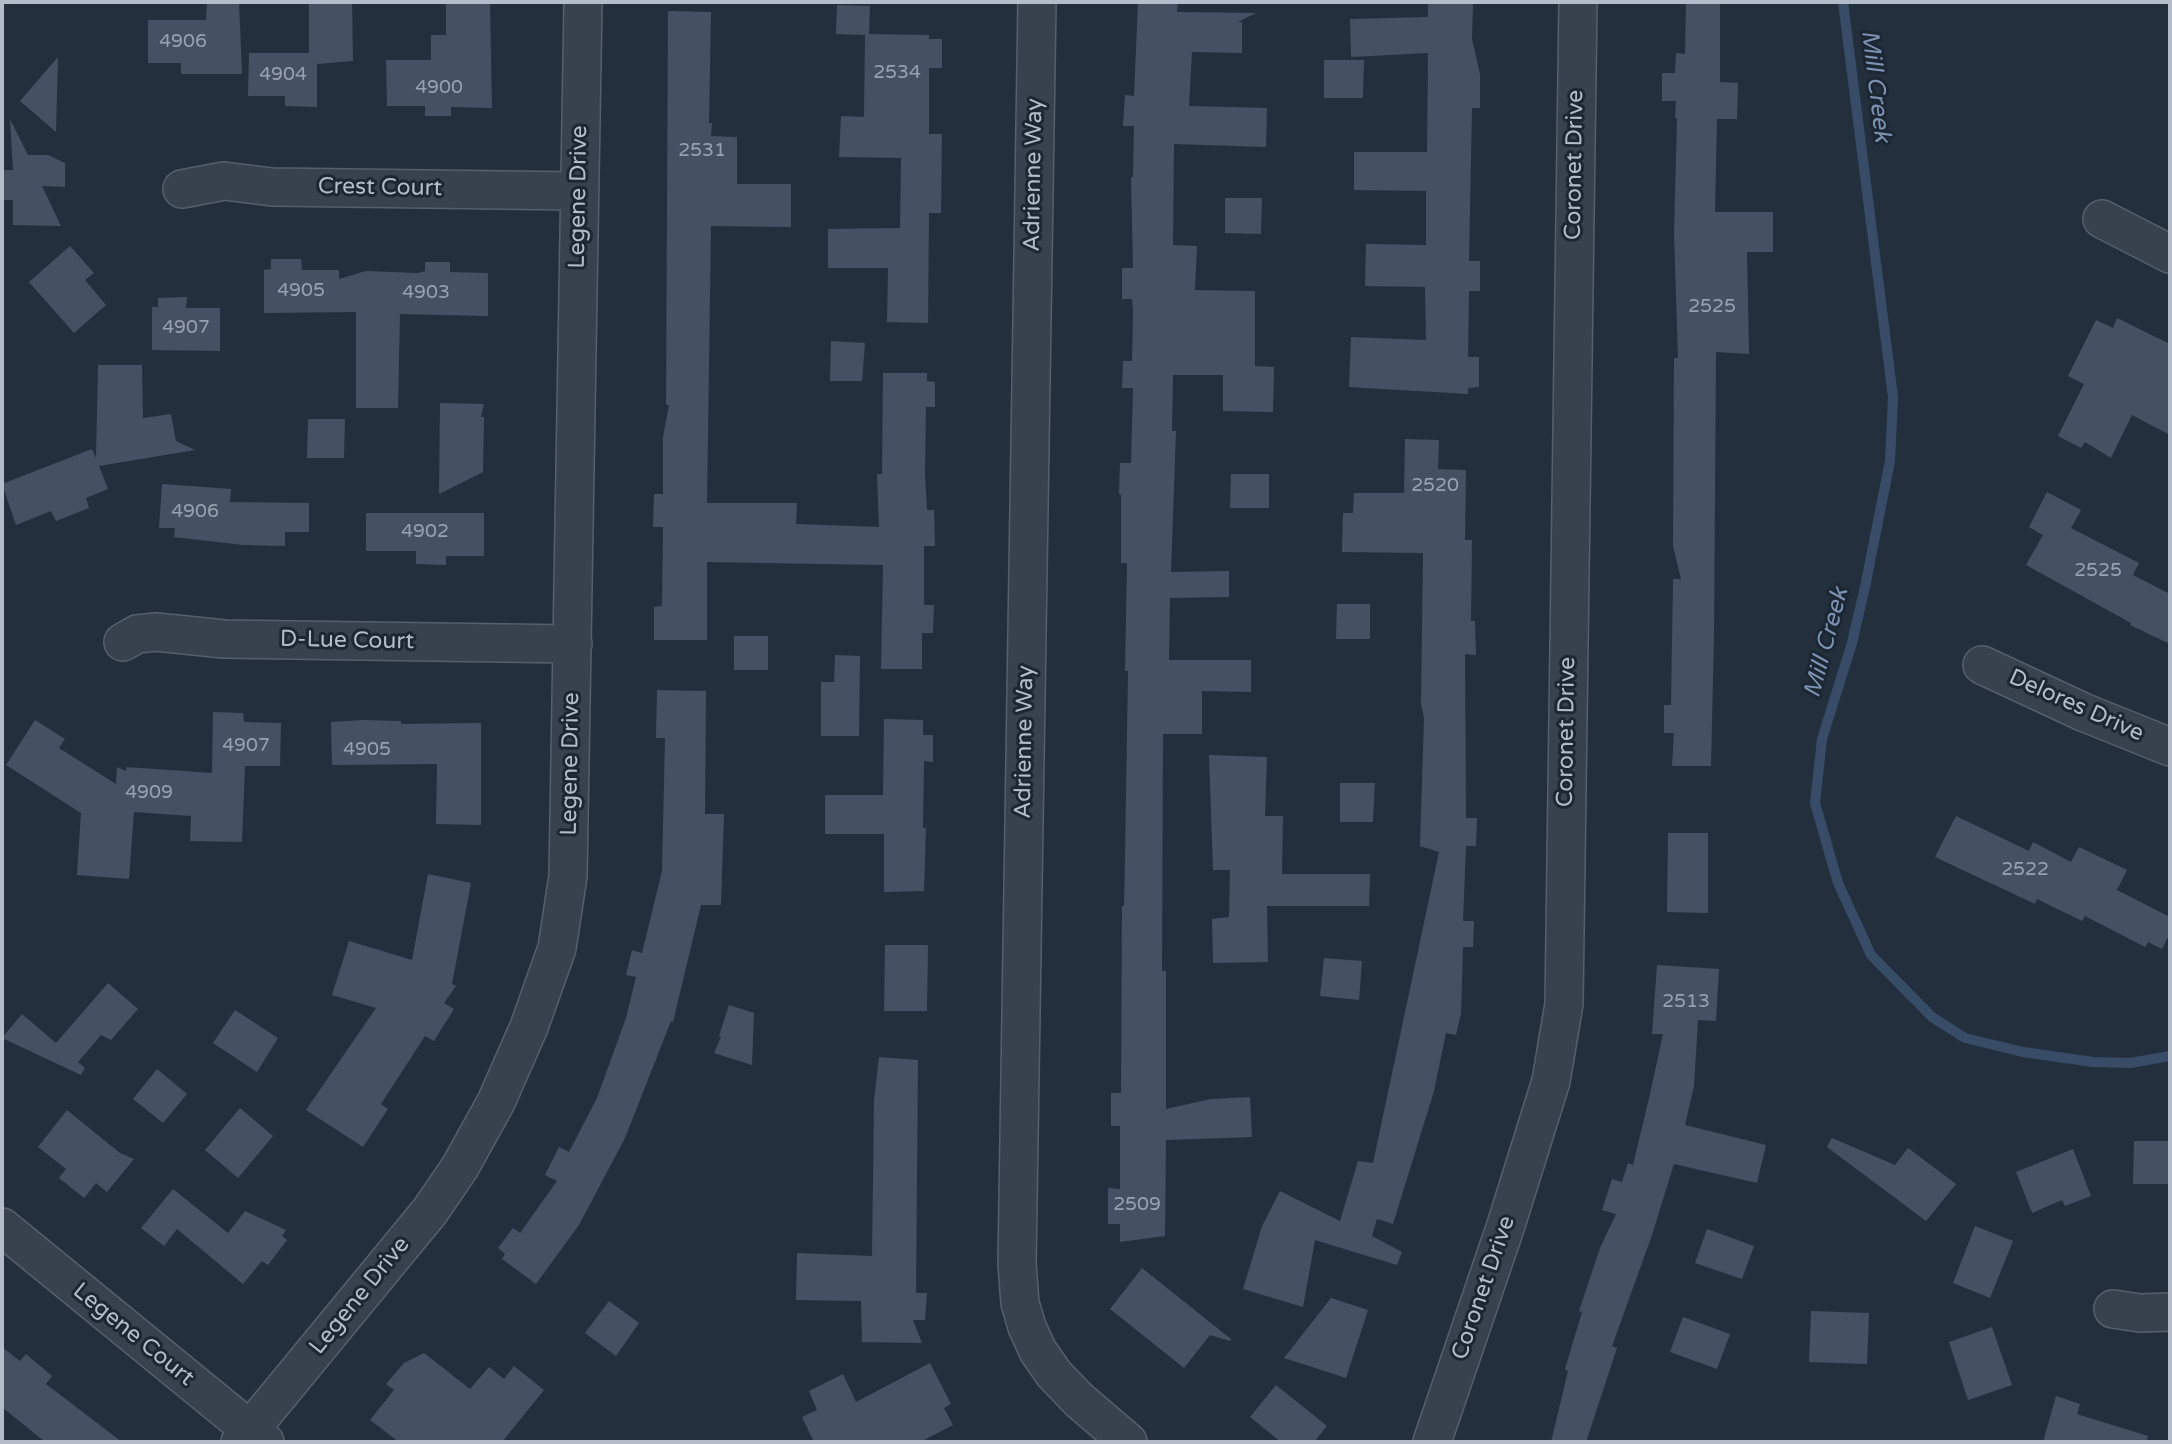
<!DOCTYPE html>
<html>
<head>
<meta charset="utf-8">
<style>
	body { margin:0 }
	#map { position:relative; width:2172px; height:1444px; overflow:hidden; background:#242f3e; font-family:"Varela Round",sans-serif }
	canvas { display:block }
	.frame { position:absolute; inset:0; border:4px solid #b4bcc9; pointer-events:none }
</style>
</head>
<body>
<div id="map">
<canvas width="2172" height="1444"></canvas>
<div class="frame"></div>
</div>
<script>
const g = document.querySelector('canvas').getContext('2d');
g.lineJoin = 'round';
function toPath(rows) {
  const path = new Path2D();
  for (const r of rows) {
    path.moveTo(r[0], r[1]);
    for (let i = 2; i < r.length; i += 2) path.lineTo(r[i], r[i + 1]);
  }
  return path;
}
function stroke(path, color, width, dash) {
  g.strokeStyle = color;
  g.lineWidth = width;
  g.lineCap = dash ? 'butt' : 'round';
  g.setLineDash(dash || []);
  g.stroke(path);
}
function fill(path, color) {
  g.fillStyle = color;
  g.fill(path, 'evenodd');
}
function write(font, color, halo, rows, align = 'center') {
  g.font = font + ' "Varela Round",sans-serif';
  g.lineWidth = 6;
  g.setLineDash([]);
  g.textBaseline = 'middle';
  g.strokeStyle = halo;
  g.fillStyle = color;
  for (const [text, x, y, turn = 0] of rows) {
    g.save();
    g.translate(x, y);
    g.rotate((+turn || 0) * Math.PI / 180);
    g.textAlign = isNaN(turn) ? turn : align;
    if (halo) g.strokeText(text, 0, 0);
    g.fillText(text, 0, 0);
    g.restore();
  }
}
stroke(toPath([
	[1843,2,1893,397,1890,461,1865,587,1852,643,1822,739,1815,803,1838,883,1871,955,1932,1017,1965,1038,2023,1052,2093,1062,2130,1063,2170,1056]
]), '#394c67', 10);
fill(toPath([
	[207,2,239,2,242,74,181,74,181,63,148,63,148,20,206,20],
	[309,2,352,2,353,61,317,64,317,107,285,106,285,96,248,96,249,53,309,53],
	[446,2,490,2,492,108,451,107,451,116,425,116,425,106,387,106,386,60,431,60,431,35,446,35],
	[1138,2,1178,2,1177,12,1256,13,1238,22,1242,22,1242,53,1192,52,1189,106,1267,108,1266,147,1174,144,1173,245,1197,246,1195,290,1255,291,1255,366,1274,367,1273,412,1223,411,1223,375,1173,375,1172,431,1176,431,1171,572,1229,571,1229,597,1170,598,1169,660,1251,660,1251,692,1202,691,1202,734,1163,734,1162,971,1166,971,1166,1109,1211,1099,1250,1097,1252,1137,1166,1140,1165,1236,1120,1242,1120,1224,1108,1224,1108,1188,1120,1189,1120,1126,1111,1126,1111,1093,1121,1093,1122,906,1124,906,1125,858,1128,671,1125,671,1127,563,1121,563,1121,495,1119,494,1120,463,1131,463,1133,388,1122,388,1123,361,1132,361,1133,311,1132,299,1122,299,1122,268,1133,268,1131,177,1133,177,1134,126,1123,126,1125,95,1134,96],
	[1428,2,1473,2,1472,39,1480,74,1480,108,1472,108,1469,261,1480,261,1480,291,1469,291,1468,357,1479,357,1479,387,1468,388,1468,394,1349,387,1351,337,1426,340,1425,287,1365,286,1366,244,1426,245,1426,191,1354,190,1354,152,1427,152,1428,53,1351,57,1350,19,1428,17],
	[1686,2,1720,2,1720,82,1738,83,1737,119,1717,119,1715,212,1773,212,1773,252,1747,252,1749,354,1716,352,1714,634,1711,766,1672,766,1674,733,1664,733,1664,705,1671,705,1673,579,1681,579,1673,546,1674,358,1678,358,1674,234,1677,118,1675,118,1676,101,1662,101,1662,73,1675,73,1676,53,1685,54],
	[837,5,870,6,869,34,929,35,929,39,942,39,942,68,929,68,929,134,942,134,941,213,929,213,928,323,887,322,888,268,828,268,828,229,900,228,901,158,839,157,841,116,864,117,865,35,836,34],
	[668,11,711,12,709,123,712,123,711,136,737,137,737,184,791,184,791,227,711,226,707,503,797,503,796,524,879,527,877,474,882,474,883,373,927,373,927,381,935,382,935,407,926,407,925,473,927,510,934,510,935,546,924,546,924,605,934,605,933,633,922,633,922,669,881,669,883,565,707,562,707,640,654,640,654,607,662,606,663,527,653,527,654,494,663,494,663,437,669,405,666,405],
	[58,57,56,132,20,101],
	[1324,60,1364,60,1363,98,1324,98],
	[10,119,28,155,48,155,65,163,65,187,42,186,61,226,13,225,13,200,2,200,2,170,13,170],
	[1225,198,1262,198,1261,234,1225,233],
	[70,246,94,273,85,280,106,305,74,333,29,282],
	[271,259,301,259,302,270,339,270,339,279,366,271,418,273,425,271,425,262,450,262,450,272,488,273,488,316,400,314,398,408,356,408,356,312,264,313,264,270,271,269],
	[187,297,186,308,220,308,220,351,152,350,152,307,158,307,158,298],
	[2117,318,2170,344,2170,435,2132,415,2111,458,2085,442,2081,448,2058,436,2084,384,2068,376,2096,320,2113,328],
	[831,341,865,343,862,381,830,381],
	[98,365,142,365,143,418,171,414,176,441,195,450,99,466,108,489,86,498,89,508,56,521,51,511,16,525,2,484,92,449,96,458],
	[440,403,484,404,481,417,484,417,483,472,439,494],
	[308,419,345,419,344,458,307,458],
	[1405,439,1439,440,1438,469,1466,470,1465,540,1472,540,1471,621,1475,621,1476,655,1465,654,1466,818,1477,818,1476,846,1466,846,1463,921,1474,921,1473,947,1463,947,1461,1014,1456,1035,1446,1033,1434,1091,1393,1224,1377,1219,1372,1236,1402,1252,1397,1265,1315,1240,1303,1307,1243,1289,1262,1226,1280,1191,1340,1221,1358,1161,1373,1163,1439,852,1420,846,1424,718,1421,703,1423,553,1342,552,1343,513,1353,513,1354,493,1404,493],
	[1231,474,1269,474,1269,508,1230,508],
	[162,484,231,489,230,502,309,503,309,532,285,532,285,546,243,545,174,537,175,528,159,528],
	[2047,492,2081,510,2071,528,2139,563,2133,575,2170,594,2170,644,2130,625,2131,623,2026,565,2043,535,2029,527],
	[366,513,484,513,484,556,446,556,446,565,416,564,416,551,366,551],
	[1337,604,1370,604,1370,639,1336,639],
	[734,636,768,636,768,670,734,670],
	[835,655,860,656,859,736,821,736,821,682,834,682],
	[657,690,706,691,705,814,724,814,721,905,701,905,673,1022,671,1021,625,1138,579,1225,536,1284,502,1259,505,1254,498,1248,513,1228,520,1233,557,1181,545,1175,559,1147,569,1152,597,1098,626,1018,636,977,626,975,632,950,642,953,662,871,665,738,656,738],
	[213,712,243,713,244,722,281,723,280,766,245,766,242,842,190,841,191,816,134,812,129,879,77,875,81,813,6,765,35,720,65,739,59,748,116,784,117,767,126,771,126,767,212,773],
	[884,719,923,720,923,735,933,735,933,762,924,761,923,828,926,828,924,891,884,892,884,834,825,834,825,795,883,795],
	[363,720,401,721,401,724,481,723,481,825,436,824,437,764,332,765,331,722],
	[1209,755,1267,757,1265,816,1283,816,1282,874,1370,874,1369,906,1267,906,1268,962,1213,963,1212,919,1229,917,1230,870,1213,870],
	[1340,783,1375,783,1373,822,1340,822],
	[1956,816,2029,851,2033,842,2071,862,2079,847,2127,870,2117,890,2170,917,2170,933,2162,949,2148,942,2145,947,2085,916,2082,921,2037,899,2035,904,1935,857],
	[1668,833,1708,833,1708,913,1667,912],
	[428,874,471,883,452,984,456,986,444,1003,454,1009,434,1041,425,1036,381,1104,388,1109,363,1147,306,1110,376,1008,332,995,349,941,412,960],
	[885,945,928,945,927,1011,884,1011],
	[1324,958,1362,961,1359,1000,1320,996],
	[1657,965,1719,969,1716,1021,1698,1020,1694,1086,1685,1125,1766,1145,1757,1183,1674,1164,1651,1238,1612,1346,1617,1348,1586,1442,1551,1442,1568,1371,1565,1369,1582,1312,1579,1311,1600,1248,1616,1214,1602,1210,1612,1179,1622,1182,1628,1163,1633,1165,1650,1094,1663,1034,1652,1034],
	[108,983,138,1009,111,1040,101,1035,78,1062,85,1068,81,1075,2,1038,22,1014,56,1043],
	[729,1005,754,1013,752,1065,714,1053,721,1037,719,1036],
	[235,1010,278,1038,257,1072,213,1043],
	[879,1057,918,1060,916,1293,927,1293,925,1320,913,1320,922,1343,862,1342,861,1301,796,1300,797,1253,872,1256,874,1100],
	[157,1069,187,1094,163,1123,133,1099],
	[240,1108,273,1136,238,1178,205,1150],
	[67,1110,120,1153,134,1159,107,1192,96,1183,84,1198,59,1178,66,1169,38,1147],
	[1832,1138,1895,1165,1908,1148,1956,1184,1926,1221,1827,1147],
	[2134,1141,2170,1141,2170,1184,2133,1184],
	[2073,1149,2091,1196,2065,1206,2062,1200,2032,1213,2016,1172],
	[173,1189,228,1233,245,1211,286,1230,282,1236,287,1240,268,1265,262,1261,243,1284,177,1229,164,1246,141,1228],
	[1975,1226,2013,1241,1990,1298,1953,1283],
	[1707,1229,1754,1246,1742,1279,1695,1263],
	[1142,1268,1231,1339,1230,1341,1210,1335,1184,1368,1110,1309],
	[1331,1298,1368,1310,1346,1378,1284,1358],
	[609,1301,639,1323,616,1356,585,1333],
	[1811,1311,1869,1313,1867,1364,1809,1362],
	[1683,1317,1730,1334,1717,1369,1670,1352],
	[1992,1327,2012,1385,1968,1400,1949,1342],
	[2,1347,20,1361,26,1354,52,1376,46,1384,122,1442,45,1442,2,1407],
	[424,1353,470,1389,489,1367,504,1379,514,1366,544,1390,502,1442,399,1442,370,1420,394,1390,386,1384,404,1363],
	[930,1363,951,1404,944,1408,953,1425,920,1442,814,1442,802,1417,817,1410,809,1391,843,1374,856,1402],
	[1276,1385,1327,1426,1314,1442,1281,1442,1250,1417],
	[2056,1396,2080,1404,2077,1414,2148,1436,2147,1442,2043,1442]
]), '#455162');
const minor = toPath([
	[1037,2,1017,1264,1020,1303,1027,1327,1038,1351,1054,1374,1079,1400,1128,1442],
	[182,189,224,181,272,187,579,191],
	[2102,219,2170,254],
	[123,642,137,634,156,632,224,639,573,644],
	[1982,665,2083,712,2170,747],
	[2,1227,265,1442],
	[2113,1309,2140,1313,2170,1312],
	[240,1442,430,1211,460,1167,496,1102,529,1027,557,948,568,876,583,2],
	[1432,1442,1506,1225,1551,1081,1564,1004,1578,2]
]);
stroke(minor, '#565f6c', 40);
stroke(minor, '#38414e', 37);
write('19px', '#98a1af', null, [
	["4906",183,42],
	["2534",897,73],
	["4904",283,75],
	["4900",439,88],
	["2531",702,151],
	["4905",301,291],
	["4903",426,293],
	["2525",1712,307],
	["4907",186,328],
	["2520",1435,486],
	["4906",195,512],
	["4902",425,532],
	["2525",2098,571],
	["4907",246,746],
	["4905",367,750],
	["4909",149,793],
	["2522",2025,870],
	["2513",1686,1002],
	["2509",1137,1205]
]);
write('23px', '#b4bcc9', '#1d2633', [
	["Coronet Drive",1575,165,-89],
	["Adrienne Way",1034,175,-89],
	["Crest Court",380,188,1],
	["Legene Drive",579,197,-89],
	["D-Lue Court",347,641,1],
	["Delores Drive",2076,706,24],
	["Coronet Drive",1567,732,-89],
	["Adrienne Way",1025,742,-89],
	["Legene Drive",571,764,-89],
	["Coronet Drive",1484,1288,-71],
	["Legene Drive",360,1296,-51],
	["Legene Court",133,1335,39]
]);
write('italic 24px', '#7c92b1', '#1d2633', [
	["Mill Creek",1875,86,83],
	["Mill Creek",1827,643,-75]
]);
</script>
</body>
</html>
